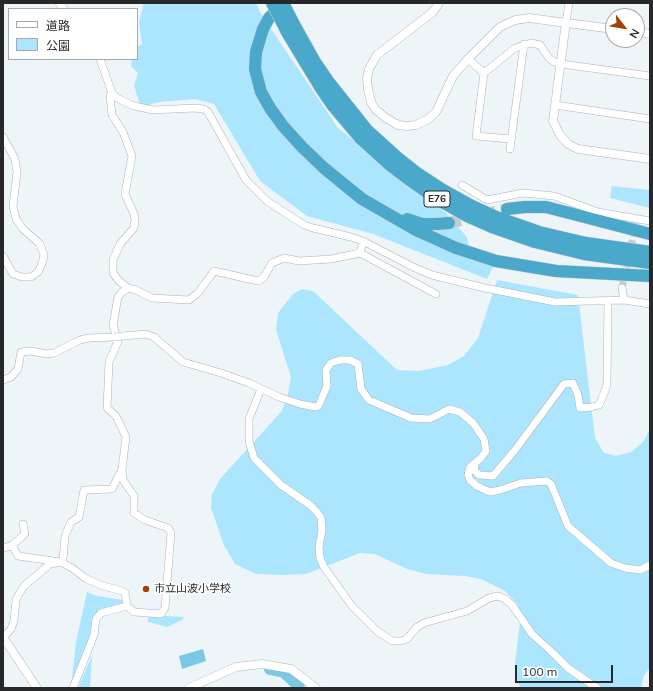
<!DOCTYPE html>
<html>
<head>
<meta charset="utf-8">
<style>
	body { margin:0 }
	#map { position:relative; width:653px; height:691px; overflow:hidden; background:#eef5f9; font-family:Mulish,"Noto Sans JP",sans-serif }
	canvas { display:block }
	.frame { position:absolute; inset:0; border:4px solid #26282a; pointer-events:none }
	.legend { position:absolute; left:8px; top:8px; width:130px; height:52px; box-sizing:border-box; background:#fff; border:1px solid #a8a9aa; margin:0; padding:5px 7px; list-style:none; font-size:12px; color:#26282a }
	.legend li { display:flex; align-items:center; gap:8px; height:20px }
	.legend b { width:20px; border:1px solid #a8a9aa }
	.north { position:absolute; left:605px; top:8px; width:40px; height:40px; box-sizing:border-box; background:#fff; border:1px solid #a8a9aa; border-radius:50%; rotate:121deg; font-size:11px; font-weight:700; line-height:16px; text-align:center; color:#26282a }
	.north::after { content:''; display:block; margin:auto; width:14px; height:18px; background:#a34100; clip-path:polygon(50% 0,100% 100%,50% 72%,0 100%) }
	.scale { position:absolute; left:515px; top:665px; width:98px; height:18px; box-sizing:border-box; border:2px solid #26282a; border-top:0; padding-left:5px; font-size:12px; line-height:14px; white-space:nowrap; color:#26282a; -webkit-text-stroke:3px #fff; paint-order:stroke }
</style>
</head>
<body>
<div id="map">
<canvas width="653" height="691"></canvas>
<div class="frame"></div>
<ul class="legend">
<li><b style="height:5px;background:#fff"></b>道路</li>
<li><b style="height:11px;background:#ace6fe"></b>公園</li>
</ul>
<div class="north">N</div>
<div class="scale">100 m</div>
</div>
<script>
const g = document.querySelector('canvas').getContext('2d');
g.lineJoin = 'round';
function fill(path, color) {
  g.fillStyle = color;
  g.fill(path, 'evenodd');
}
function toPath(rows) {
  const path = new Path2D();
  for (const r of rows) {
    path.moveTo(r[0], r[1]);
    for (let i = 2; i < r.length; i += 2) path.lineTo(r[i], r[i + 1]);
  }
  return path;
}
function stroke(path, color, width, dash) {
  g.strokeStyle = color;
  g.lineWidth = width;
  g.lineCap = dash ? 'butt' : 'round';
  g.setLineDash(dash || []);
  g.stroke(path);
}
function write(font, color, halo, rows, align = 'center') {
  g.font = font + ' Mulish,"Noto Sans JP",sans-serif';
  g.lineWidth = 3.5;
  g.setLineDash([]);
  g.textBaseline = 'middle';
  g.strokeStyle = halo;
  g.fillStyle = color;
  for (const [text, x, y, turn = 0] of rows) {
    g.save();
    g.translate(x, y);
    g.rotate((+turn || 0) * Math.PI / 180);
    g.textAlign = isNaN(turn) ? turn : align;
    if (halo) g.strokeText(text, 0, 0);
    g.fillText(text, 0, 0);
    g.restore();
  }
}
fill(toPath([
	[144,3,256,3,261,14,338,128,446,213,467,237,472,261,496,261,487,279,373,234,307,216,260,181,214,104,195,99,160,102,141,107,134,86,138,73,131,66,132,59,137,59,137,47,142,44,139,22],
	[612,186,650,190,650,208,610,198],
	[497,280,578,295,595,438,604,453,616,456,631,452,643,442,650,429,650,668,644,675,641,688,521,688,518,683,515,663,521,614,517,604,505,591,481,579,465,576,426,574,407,569,375,554,360,553,306,574,283,575,256,574,235,564,224,545,211,508,212,494,220,479,281,412,287,399,291,377,276,330,278,313,293,294,302,289,313,291,397,370,419,371,448,365,464,356,478,338],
	[87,592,97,596,123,600,122,605,100,609,94,618,93,635,71,687,76,642],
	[148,615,184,617,182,620,167,627,148,622],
	[92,655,90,688,78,688]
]), '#ace6fe');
fill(toPath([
	[203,649,206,661,182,669,179,656]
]), '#7bc8e6');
stroke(toPath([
	[270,669,284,672,298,685,299,688]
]), '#7bc8e6', 12);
stroke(toPath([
	[622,288,636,223]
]), '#c6ccd0', 7, [7, 3.5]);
stroke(toPath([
	[449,223,507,209]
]), '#c6ccd0', 12, [12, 6]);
const minor = toPath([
	[59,3,64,9],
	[566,22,569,3],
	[100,59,112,93,117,98,134,106,153,110,194,108,204,109,208,112,246,180,267,201,304,225,313,228,351,237,363,241,413,267,432,275,485,288,555,302,624,300,650,304],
	[468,59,484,73],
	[112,93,110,95,112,115,123,132,132,156,125,194,134,214,135,220,134,228,120,244,113,260,113,273,119,281,128,288],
	[555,105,650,119],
	[3,137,15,159,17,172,13,206,16,219,23,229,40,244,44,255,42,264,38,272,31,277,22,277,13,274,3,256],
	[511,139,476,136,484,73,515,48,531,43,540,45,549,58,554,62,561,64,650,76],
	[510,149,524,44],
	[462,185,487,200,523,193,554,196,598,212,650,221],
	[360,253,436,294],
	[622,288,624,300],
	[123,336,146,334,154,337,183,362,221,373,249,383,279,397,300,404,316,407,319,405,327,386,326,370,331,363,340,360,350,360,358,364,361,389,369,400,411,418,430,419,449,409,460,412,473,423,484,439,486,451,481,458,470,467,468,475,470,480,477,486,490,492,500,490,521,483,547,481,551,484,568,526,611,563,625,568,640,570,650,565],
	[3,380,11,377,18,369,21,352,30,351,47,354,54,353,80,340,89,338,114,337],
	[261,389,249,419,249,441,254,458,281,485,310,505,317,512,321,518,322,530,319,547,320,558,324,567,352,606,377,631,392,641,401,641,407,639,416,628,424,623,467,611,489,598,498,596,505,599,512,605,532,634,554,654,568,668,597,688],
	[475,463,474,470,479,475,493,476,515,450,564,384,573,383,578,395,580,408,592,407,599,405,605,391,607,384,608,302],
	[11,546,25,534,23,524],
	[3,548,11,546,14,548,18,556,61,562,72,568,85,578,100,585,122,591,125,593,127,606,134,612,161,614,165,608,171,533,168,528,145,520,134,513,134,496,123,480,122,469,126,437,116,416,107,408,109,362,118,341,113,325,118,297,122,292,128,288,136,290,152,298,189,300,198,293,214,271,258,281,264,277,272,263,284,258,299,261,331,259,360,253,363,241],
	[3,638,11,629,14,621,16,600,19,594,24,586,50,564,61,562,63,559,65,536,71,522,79,517,84,490,112,489,122,469],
	[73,688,94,635,96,619,101,613,127,606]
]);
const tertiary = toPath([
	[439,3,433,12,377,55,369,69,367,79,368,89,371,102,375,109,386,118,398,125,407,126,416,125,427,120,436,112,453,76,468,59,500,27,515,20,529,18,613,29],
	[566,22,553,121,560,135,568,144,578,149,650,159],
	[637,32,650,34],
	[3,637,37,688],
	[189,688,236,667,262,664,291,669,316,688]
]);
const motorway = toPath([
	[283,4,269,18,263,29,256,52,255,69,261,92,270,108,283,126,302,147,324,168,362,199,416,230,456,248,496,261,556,271,650,276],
	[296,28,315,62,328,81,367,130,398,158,417,173,443,190,472,206,496,217,539,232,586,243,650,252],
	[288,34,320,87,333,106,360,138,391,166,411,181,437,199,467,216,492,227,535,242,584,254,650,263],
	[507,209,525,207,546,207,650,234],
	[407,219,422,224,437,224,449,223]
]);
stroke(minor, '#acb3b6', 8);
stroke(tertiary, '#acb3b6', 9);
stroke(motorway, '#cfd0d0', 13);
stroke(minor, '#fff', 7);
stroke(tertiary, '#fff', 8);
stroke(motorway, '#4aa8ca', 12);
const minorBridge = toPath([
	[114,337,123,336]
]);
const motorwayBridge = toPath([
	[272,3,288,34],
	[283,3,296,28]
]);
stroke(minorBridge, '#acb3b6', 8, []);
stroke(motorwayBridge, '#cfd0d0', 13, []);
stroke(minorBridge, '#fff', 7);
stroke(motorwayBridge, '#4aa8ca', 12);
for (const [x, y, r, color] of [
	[146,589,4,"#a34100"]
]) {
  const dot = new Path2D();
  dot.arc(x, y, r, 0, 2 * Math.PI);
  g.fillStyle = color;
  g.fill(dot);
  stroke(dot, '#fff', 1.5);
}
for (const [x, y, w] of [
	[437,199,26]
]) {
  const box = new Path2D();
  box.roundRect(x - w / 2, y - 8, w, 16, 3);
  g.fillStyle = '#fff';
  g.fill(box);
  stroke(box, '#26282a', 1);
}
write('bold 10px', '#26282a', null, [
	["E76",437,199]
]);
write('11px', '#26282a', '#fff', [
	["市立山波小学校",154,589]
], 'left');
</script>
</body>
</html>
